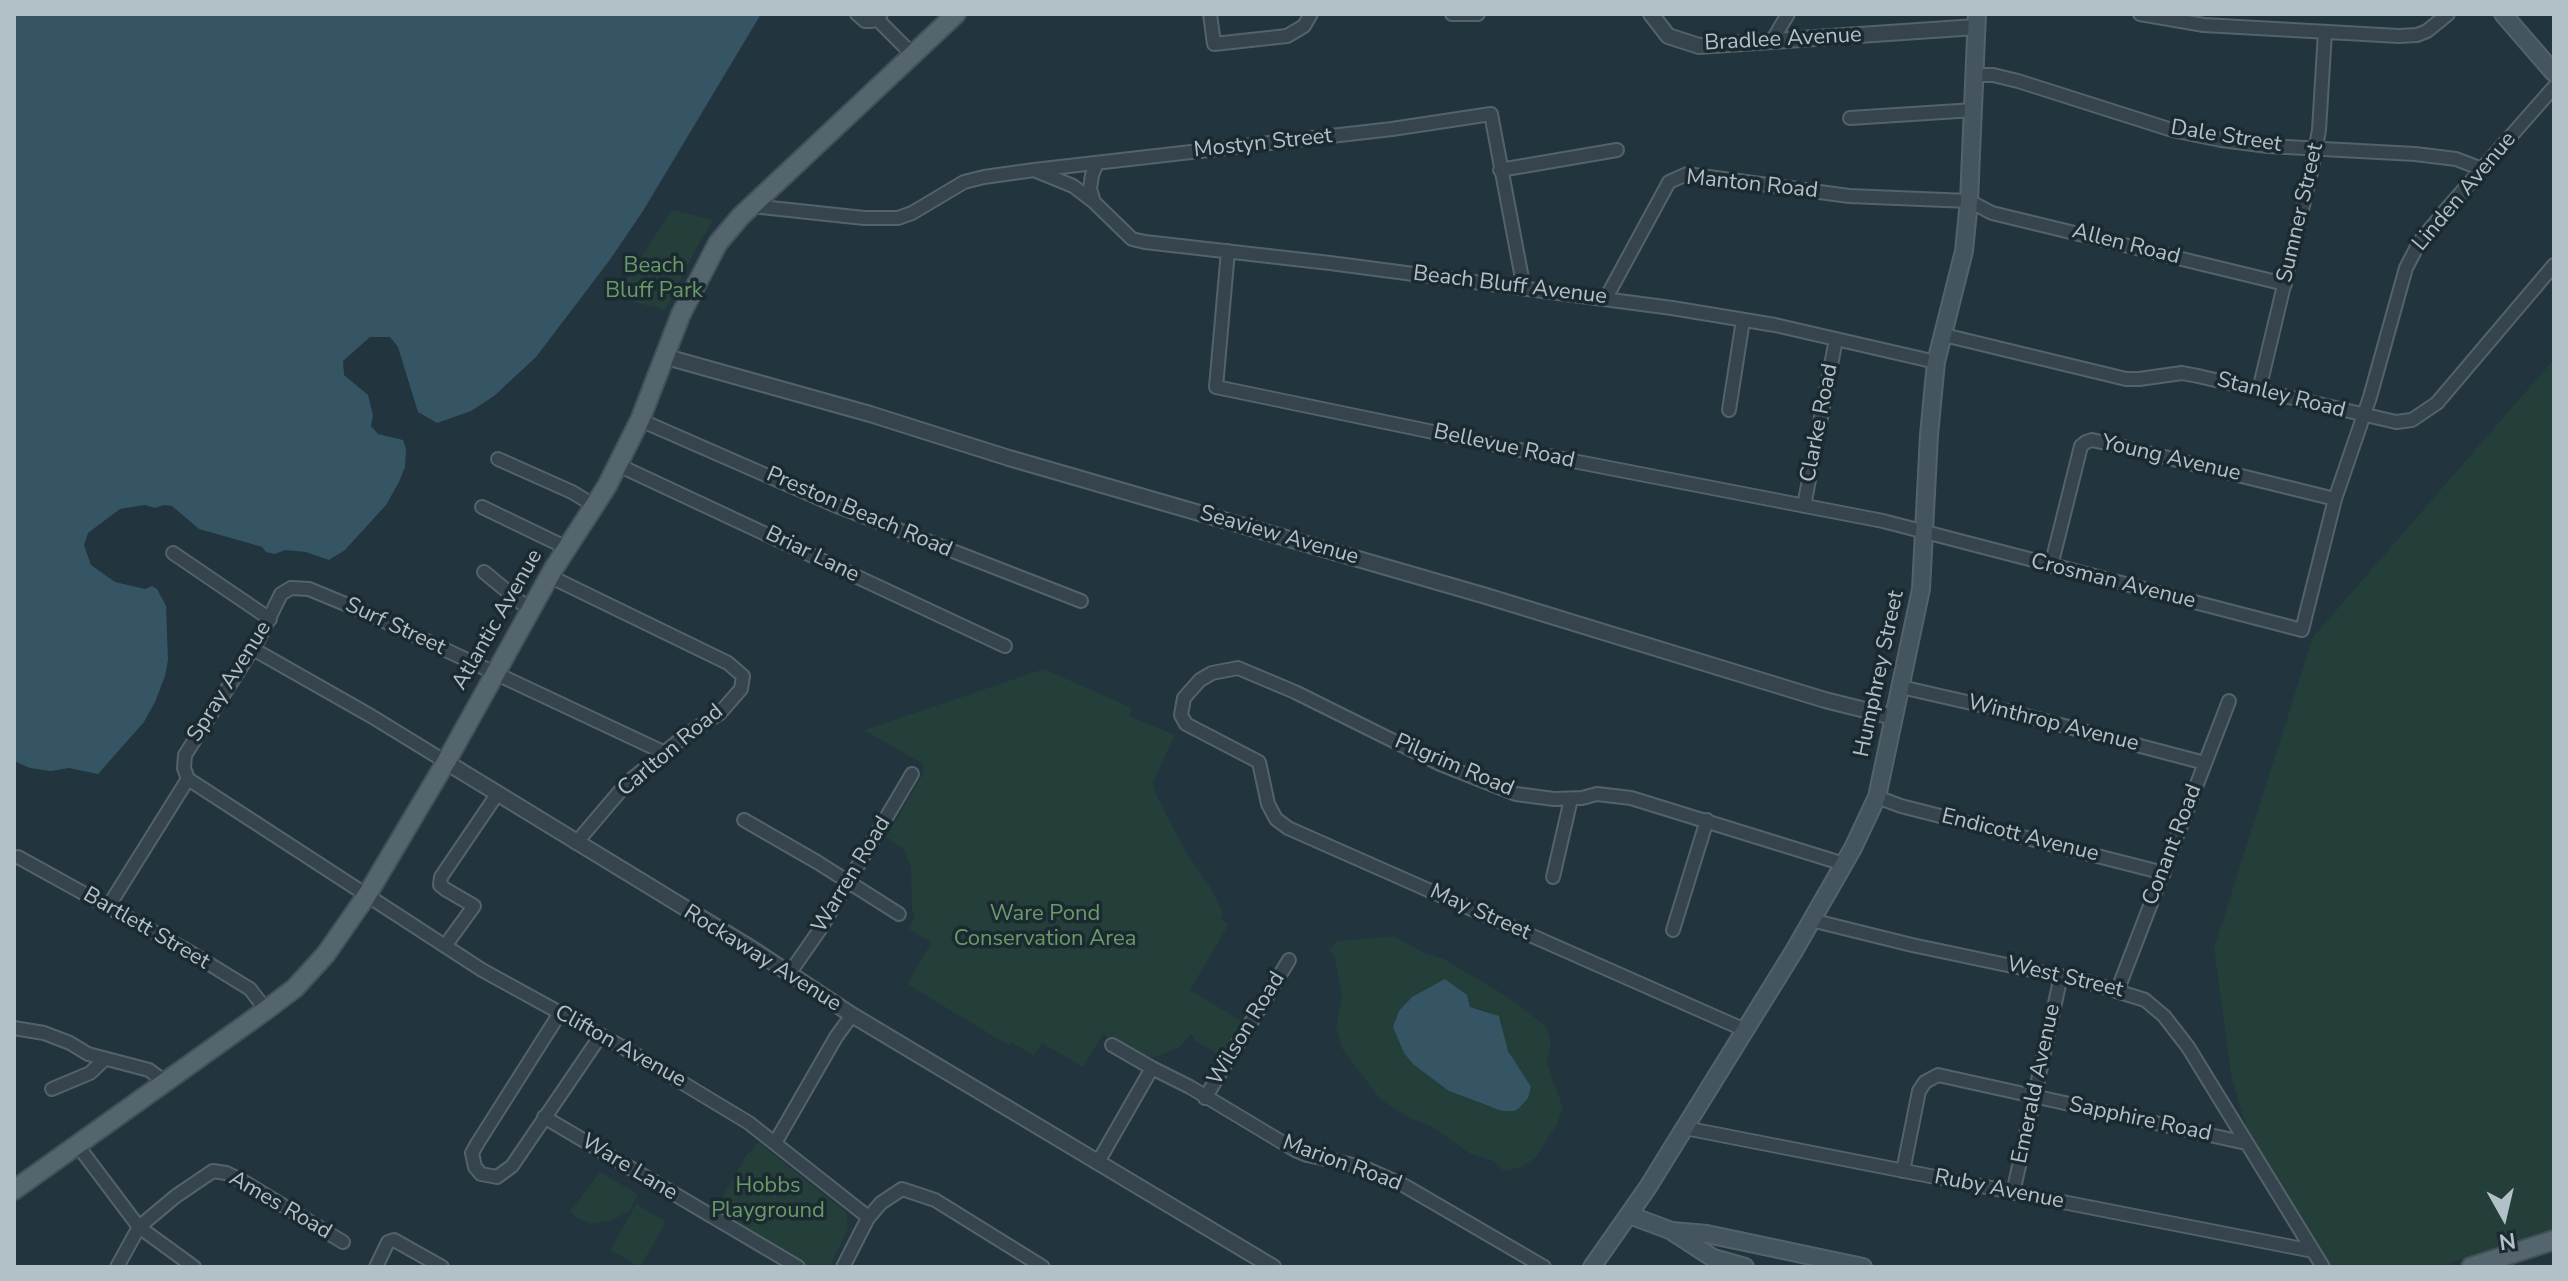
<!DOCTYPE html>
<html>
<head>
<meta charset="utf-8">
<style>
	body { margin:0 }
	#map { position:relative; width:2568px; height:1281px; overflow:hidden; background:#22343d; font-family:"Nunito Sans",sans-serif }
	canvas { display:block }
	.frame { position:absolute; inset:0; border:16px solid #b2c0c8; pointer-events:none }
	.north { position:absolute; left:2464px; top:1177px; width:80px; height:80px; -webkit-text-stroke:6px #1b2a31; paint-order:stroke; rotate:172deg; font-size:22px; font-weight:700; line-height:32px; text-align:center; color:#b2c0c8 }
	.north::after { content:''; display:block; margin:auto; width:28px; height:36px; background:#b2c0c8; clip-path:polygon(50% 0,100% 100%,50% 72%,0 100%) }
</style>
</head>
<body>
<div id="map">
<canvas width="2568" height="1281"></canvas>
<div class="frame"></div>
<div class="north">N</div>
</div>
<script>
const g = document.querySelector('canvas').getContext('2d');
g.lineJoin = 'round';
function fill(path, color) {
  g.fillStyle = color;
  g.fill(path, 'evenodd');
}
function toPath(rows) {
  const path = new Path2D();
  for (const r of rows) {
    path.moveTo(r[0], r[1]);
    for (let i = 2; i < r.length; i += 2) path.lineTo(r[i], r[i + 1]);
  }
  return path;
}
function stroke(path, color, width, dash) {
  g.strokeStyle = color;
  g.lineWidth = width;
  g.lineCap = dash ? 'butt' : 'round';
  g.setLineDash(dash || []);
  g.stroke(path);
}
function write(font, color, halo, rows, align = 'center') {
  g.font = font + ' "Nunito Sans",sans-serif';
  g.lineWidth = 7;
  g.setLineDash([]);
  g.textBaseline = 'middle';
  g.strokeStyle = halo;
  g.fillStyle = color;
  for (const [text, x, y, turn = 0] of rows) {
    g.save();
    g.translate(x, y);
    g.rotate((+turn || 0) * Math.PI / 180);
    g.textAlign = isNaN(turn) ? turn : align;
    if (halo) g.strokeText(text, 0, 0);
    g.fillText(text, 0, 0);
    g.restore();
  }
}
fill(toPath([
	[672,210,714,220,698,245,665,310,615,297],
	[2554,359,2554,1243,2549,1231,2439,1267,2331,1267,2252,1146,2232,1080,2214,948,2313,637],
	[1044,669,1132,708,1129,716,1175,735,1153,782,1156,794,1184,849,1210,887,1223,913,1221,920,1229,924,1190,990,1243,1022,1218,1062,1213,1050,1195,1041,1191,1034,1179,1048,1152,1058,1130,1051,1103,1034,1083,1067,1042,1043,1034,1056,1011,1042,1008,1045,907,984,931,943,909,929,915,917,912,909,911,868,904,849,886,837,924,772,923,764,864,730],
	[1394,936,1424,953,1444,959,1508,997,1546,1026,1551,1041,1547,1062,1563,1108,1556,1126,1536,1157,1522,1167,1504,1171,1493,1161,1469,1153,1431,1126,1409,1118,1381,1100,1343,1050,1336,1027,1342,997,1334,954,1328,950,1338,941],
	[1445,979,1467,995,1470,1007,1488,1011,1502,1021,1503,1039,1514,1062,1490,1107,1449,1091,1414,1065,1431,988],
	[758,1142,846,1212,848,1229,829,1267,806,1267,713,1214,747,1154,750,1153],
	[600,1172,638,1194,630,1211,612,1220,591,1224,575,1217,570,1211],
	[636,1204,666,1222,640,1267,610,1250]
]), '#243e3a');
fill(toPath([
	[14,14,761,14,643,211,609,261,536,357,494,396,471,411,437,423,418,412,398,347,390,337,370,337,343,361,344,375,368,395,373,415,371,426,378,434,403,440,406,449,405,467,399,482,386,505,345,550,329,560,306,552,285,550,275,554,266,552,262,547,245,542,199,529,172,506,164,505,155,508,145,505,120,509,88,533,84,545,91,565,115,582,145,589,152,586,157,589,166,606,168,660,165,676,155,702,144,722,98,774,69,768,51,771,30,768,14,761],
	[1445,979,1467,995,1470,1007,1499,1016,1508,1051,1531,1087,1528,1098,1519,1108,1514,1111,1502,1111,1449,1091,1414,1065,1404,1053,1393,1027,1399,1011,1412,997]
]), '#355564');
const minor = toPath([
	[857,14,865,21,872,21,881,14],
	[1210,14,1214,44,1287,36,1304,26,1311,14],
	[1452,14,1478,14],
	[2140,14,2204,25,2399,36,2417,35,2427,31,2448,14],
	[877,19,913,55],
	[1772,41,1788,14],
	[1975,75,1993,75,2018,81,2172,130,2221,140,2268,146,2415,154,2456,159,2482,169],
	[1850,118,1974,110],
	[1097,163,1092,175,1090,189,1094,202,1132,239,1145,242,1330,263,1672,308,1775,325,1936,362],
	[1034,170,1392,129,1491,114,1524,289],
	[1500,170,1617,150],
	[752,206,864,218,898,218,912,213,964,182,984,177,1034,170,1073,186,1094,202],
	[1228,251,1216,387,1573,461,1883,521,2302,630,2335,499,2370,397,2406,268,2420,241,2445,211,2554,87],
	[1606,298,1669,182,1687,174,1849,196,1969,201,1992,213,2285,284],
	[1944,335,2126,379,2139,379,2182,373,2198,376,2396,422,2412,420,2437,403,2554,265],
	[2259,390,2312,168,2319,130,2325,32],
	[1729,410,1743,320],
	[640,420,832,504,1081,601],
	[498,459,572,492,595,506],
	[618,465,1005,646],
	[1804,506,1836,339],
	[482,507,567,548],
	[173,553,270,619],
	[2051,566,2081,446,2086,442,2092,440,2132,449,2335,499],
	[484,572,530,610],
	[549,576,728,663,743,676,741,689,720,713,686,735,627,783,576,843],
	[253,649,371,716,446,762],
	[1901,687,2015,713,2205,763],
	[188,779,482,970,633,1053,749,1123,868,1217],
	[188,779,184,768,185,755,259,639,281,594,291,588,309,589,367,613,665,753],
	[1877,797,1901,806,2164,873],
	[744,820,817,862,899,914],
	[18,857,188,951,250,989,266,1010],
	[1553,877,1571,799],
	[108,907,188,779],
	[1811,920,1912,945,2088,982,2145,1000,2164,1016,2188,1047,2323,1267],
	[1673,930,1707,820],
	[445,946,474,906,445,889,440,885,441,877,498,793],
	[789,974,821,928,912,774],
	[2118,989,2229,701],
	[560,1013,477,1144,472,1153,475,1167,481,1174,497,1177,512,1166,601,1035],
	[14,1028,44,1033,70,1043,88,1054,149,1070,165,1082],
	[1745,1030,1288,828,1276,819,1268,804,1259,762,1186,724,1181,715,1184,698,1200,680,1212,673,1238,668,1295,692,1440,764,1516,794,1554,799,1582,798,1597,794,1631,798,1844,864],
	[1112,1045,1152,1068],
	[52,1089,90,1073,105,1059],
	[1205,1098,1289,960],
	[544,1117,798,1267],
	[1685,1128,2313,1251],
	[775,1143,836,1037,852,1015],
	[78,1146,139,1227,194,1267],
	[1098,1162,1152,1068,1190,1087,1295,1150,1307,1155,1363,1167,1405,1186,1544,1267],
	[1903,1171,1919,1091,1925,1082,1938,1075,2246,1143],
	[2013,1193,2061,976],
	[117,1267,139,1227,176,1196,213,1171,226,1173,241,1180,343,1242],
	[376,1267,388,1242,394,1240,442,1267],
	[843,1267,868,1218,881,1203,902,1189,935,1200,1043,1267]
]);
const tertiary = toPath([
	[1651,14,1668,36,1699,46,1976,27],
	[663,356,870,414,1009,458,1486,596,1825,700,1893,717],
	[446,762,754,950,852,1015,1273,1267]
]);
const secondary = toPath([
	[2503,14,2554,73],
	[1629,1215,1672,1231,1707,1234,1863,1267],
	[1673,1232,1713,1258,1745,1267],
	[1592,1267,1648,1187,1794,951,1853,848,1877,797,1921,589,1929,435,1936,362,1964,251,1969,201,1977,14]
]);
const primary = toPath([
	[14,1190,266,1010,295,988,326,954,367,895,446,762,554,568,607,486,640,420,681,314,718,243,741,216,956,14],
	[2471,1267,2554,1240]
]);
stroke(minor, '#54636a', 16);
stroke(tertiary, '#54636a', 18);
stroke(secondary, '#54636a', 20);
stroke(primary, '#425158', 22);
stroke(minor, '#36454d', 12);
stroke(tertiary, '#36454d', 14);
stroke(secondary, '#445560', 16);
stroke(primary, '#54656d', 18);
write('22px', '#b2c0c8', '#1b2a31', [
	["Bradlee Avenue",1783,40,-3],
	["Dale Street",2226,137,9],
	["Mostyn Street",1263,144,-6],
	["Manton Road",1752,185,6],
	["Linden Avenue",2465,192,-50],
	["Sumner Street",2301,213,-77],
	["Allen Road",2126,245,14],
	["Beach Bluff Avenue",1510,286,7],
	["Stanley Road",2281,396,14],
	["Clarke Road",1820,423,-79],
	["Bellevue Road",1504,447,12],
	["Young Avenue",2171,459,13],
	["Preston Beach Road",859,513,23],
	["Seaview Avenue",1279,536,16],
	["Briar Lane",812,555,26],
	["Crosman Avenue",2113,582,14],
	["Atlantic Avenue",498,620,-60],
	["Surf Street",395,627,25],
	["Humphrey Street",1880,674,-78],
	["Spray Avenue",230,682,-58],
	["Winthrop Avenue",2053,724,14],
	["Carlton Road",671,751,-40],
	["Pilgrim Road",1454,766,23],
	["Endicott Avenue",2020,836,14],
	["Conant Road",2173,845,-69],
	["Warren Road",852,875,-59],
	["May Street",1480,913,24],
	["Bartlett Street",146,929,30],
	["Rockaway Avenue",762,959,32],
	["West Street",2065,978,13],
	["Wilson Road",1247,1029,-59],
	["Clifton Avenue",620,1047,29],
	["Emerald Avenue",2037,1084,-78],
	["Sapphire Road",2140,1120,12],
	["Marion Road",1342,1164,20],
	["Ware Lane",629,1168,31],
	["Ruby Avenue",1999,1190,11],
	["Ames Road",280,1206,30]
]);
write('22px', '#699a68', '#1b2a31', [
	["Beach",654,267],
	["Bluff Park",654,292],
	["Ware Pond",1045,915],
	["Conservation Area",1045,940],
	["Hobbs",768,1187],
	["Playground",768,1212]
]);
</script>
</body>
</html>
